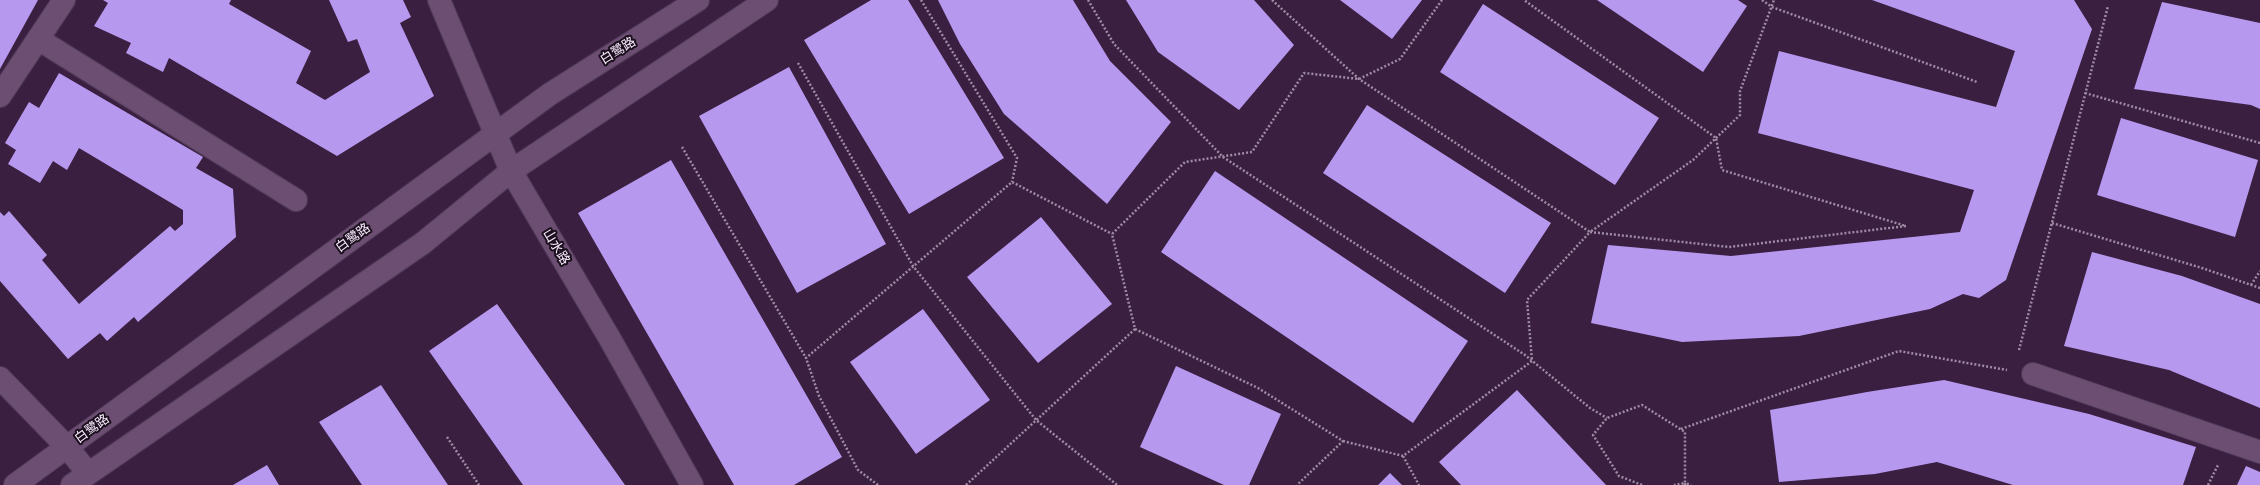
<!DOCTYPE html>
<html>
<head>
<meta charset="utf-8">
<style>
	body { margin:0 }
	canvas { display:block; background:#3a1f41 }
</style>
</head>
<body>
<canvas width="2260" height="485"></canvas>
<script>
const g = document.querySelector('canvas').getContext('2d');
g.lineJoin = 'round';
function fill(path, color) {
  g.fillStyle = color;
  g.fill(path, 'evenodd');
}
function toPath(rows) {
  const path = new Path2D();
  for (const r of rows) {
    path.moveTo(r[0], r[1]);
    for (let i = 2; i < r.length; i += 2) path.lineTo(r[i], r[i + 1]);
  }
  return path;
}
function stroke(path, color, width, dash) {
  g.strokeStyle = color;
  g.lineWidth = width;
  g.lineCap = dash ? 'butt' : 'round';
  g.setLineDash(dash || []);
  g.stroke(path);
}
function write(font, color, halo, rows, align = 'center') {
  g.font = font + ' "Open Sans","Noto Sans SC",sans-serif';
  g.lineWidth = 4;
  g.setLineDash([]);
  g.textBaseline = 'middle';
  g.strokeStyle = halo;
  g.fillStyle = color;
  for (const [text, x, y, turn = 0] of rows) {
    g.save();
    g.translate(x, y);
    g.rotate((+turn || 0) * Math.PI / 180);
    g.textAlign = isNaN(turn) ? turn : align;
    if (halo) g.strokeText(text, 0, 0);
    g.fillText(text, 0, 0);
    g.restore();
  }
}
fill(toPath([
	[0,0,38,0,0,69],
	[103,0,231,0,229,4,311,51,296,83,325,100,370,72,357,39,348,42,329,0,403,0,411,17,400,23,434,96,337,156,169,58,163,72,126,53,131,43,94,26,108,3],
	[871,0,908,0,1004,158,909,214,804,40],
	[938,0,1073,0,1110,61,1171,122,1107,204,1004,114,960,44],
	[1126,0,1254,0,1294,45,1239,110,1158,52],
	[1340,0,1422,0,1392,39],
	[1597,0,1738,0,1747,6,1703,72],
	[1872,0,2074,0,2092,29,2006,280,1979,298,1963,294,1930,309,1799,336,1682,342,1591,323,1608,245,1731,256,1960,232,1974,190,1758,133,1779,51,1996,107,2015,51],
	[2162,2,2260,23,2260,109,2251,105,2134,89],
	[1483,4,1659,118,1615,185,1440,72],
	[789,67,886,244,797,293,699,116],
	[59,73,203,157,196,168,233,189,236,237,138,322,134,317,107,341,100,333,68,359,0,281,0,212,4,216,9,211,47,255,42,260,79,304,170,226,175,231,183,224,183,210,79,148,67,170,53,161,40,183,8,164,16,150,5,143,29,102,39,108],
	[1367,105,1551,223,1505,293,1323,173],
	[2121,118,2258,160,2235,237,2097,195],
	[671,160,842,457,794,485,734,485,578,213],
	[1215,171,1468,341,1413,423,1161,252],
	[1041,217,1112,304,1038,363,967,277],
	[2092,252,2182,276,2260,304,2260,408,2169,370,2064,346],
	[497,304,625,485,523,485,429,351],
	[923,309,990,400,916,454,850,362],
	[1176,366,1281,414,1249,485,1224,485,1140,447],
	[1944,380,2089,414,2196,447,2183,485,2013,485,1937,462,1875,474,1779,482,1770,410,1867,392],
	[381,385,448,485,362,485,319,422],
	[1517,390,1606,485,1461,485,1439,462],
	[267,465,279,485,233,485],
	[2246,466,2260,472,2260,485,2237,485],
	[1390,473,1402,485,1378,485]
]), '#b798ef');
const pedestrian = toPath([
	[38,39,296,200],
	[0,96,64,0]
]);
const minor = toPath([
	[439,0,511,171,610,339,692,485],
	[2033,374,2260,452],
	[0,378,67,447,88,473]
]);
const tertiary = toPath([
	[15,485,550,94,698,0],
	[72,485,423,243,511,171,767,0]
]);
stroke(pedestrian, '#503a57', 24);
stroke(minor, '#503a57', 24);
stroke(tertiary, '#503a57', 24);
stroke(toPath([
	[921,0,1017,158,1012,182],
	[1088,0,1114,44,1223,157,1525,355,1590,408,1607,418],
	[1272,0,1359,79,1590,232,1693,160,1740,115,1740,91,1774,0],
	[1762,0,1772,7,1977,82],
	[798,63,913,266,1036,420,1117,485],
	[2085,93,2260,143],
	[682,147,806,358],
	[2052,223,2202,268,2260,288],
	[2251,285,2260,271],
	[1135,329,1258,388,1343,441,1297,485],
	[2019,350,2108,6],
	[1681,429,1899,351,2007,370],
	[447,437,479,485],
	[1343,441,1403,456,1532,361,1527,300,1590,232,1729,247,1906,226,1722,170,1716,138,1524,0],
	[1403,456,1419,485],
	[878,485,858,470,819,396,806,358,1012,182,1112,234],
	[966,485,1135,329,1112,234,1185,162,1252,152,1304,73,1359,79,1400,59,1442,0],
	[1642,485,1619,476,1593,435,1607,418,1642,405,1685,432,1685,483,1674,485],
	[1685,485,1685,483,1691,485],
	[2208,485,2218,465]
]), '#9f8ba4', 2.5, [2, 2]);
stroke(pedestrian, '#6c4e73', 22);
stroke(minor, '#6c4e73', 22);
stroke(tertiary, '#6c4e73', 22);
write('13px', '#fbeeff', '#1b0f1e', [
	["白鹭路",618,51,-32],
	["白鹭路",353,238,-36],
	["山水路",556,247,59],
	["白鹭路",92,429,-36]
]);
</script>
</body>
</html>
